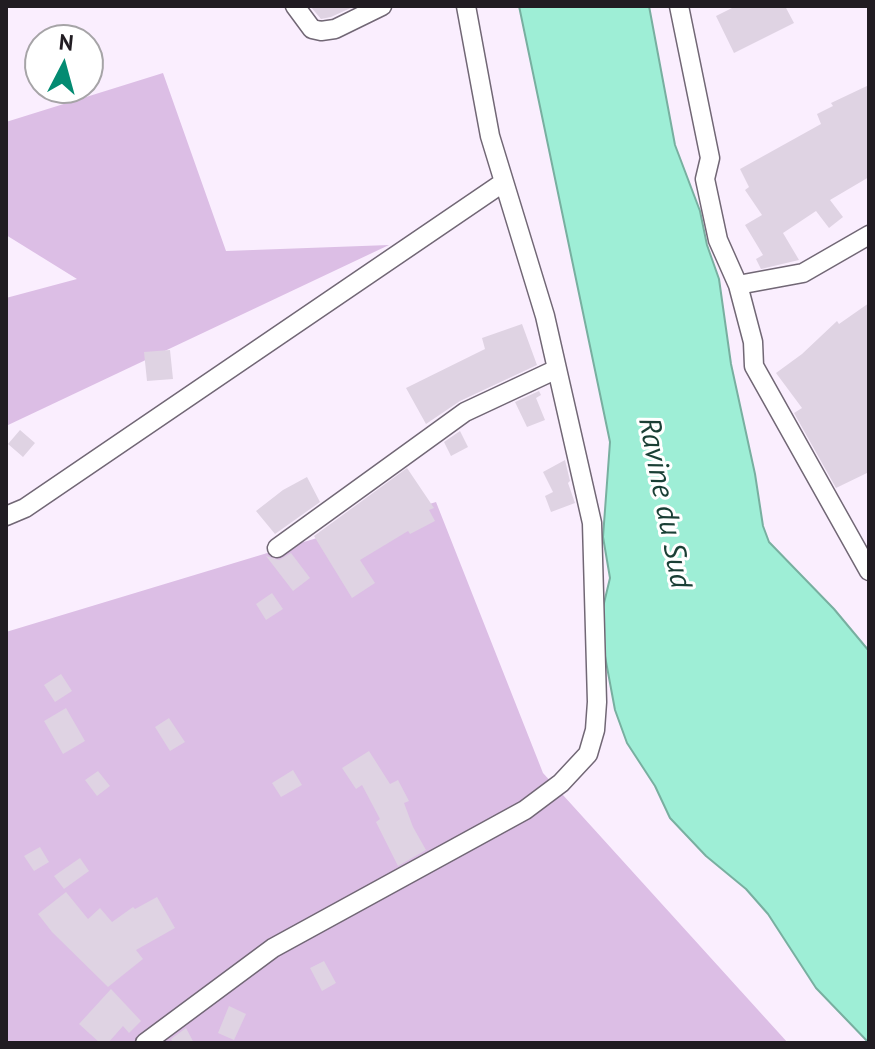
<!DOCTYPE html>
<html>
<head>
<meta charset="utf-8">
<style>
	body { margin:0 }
	#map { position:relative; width:875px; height:1049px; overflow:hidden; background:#faeefe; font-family:"PT Sans",sans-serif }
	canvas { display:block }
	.frame { position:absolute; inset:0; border:8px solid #211c22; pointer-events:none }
	.north { position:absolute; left:24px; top:24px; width:80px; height:80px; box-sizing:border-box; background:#fff; border:2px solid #a6a4a7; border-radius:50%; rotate:6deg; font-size:22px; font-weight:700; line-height:32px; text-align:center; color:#211c22 }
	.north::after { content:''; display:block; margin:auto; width:28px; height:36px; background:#048b72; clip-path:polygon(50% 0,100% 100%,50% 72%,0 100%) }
</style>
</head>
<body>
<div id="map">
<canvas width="875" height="1049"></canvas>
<div class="frame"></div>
<div class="north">N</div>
</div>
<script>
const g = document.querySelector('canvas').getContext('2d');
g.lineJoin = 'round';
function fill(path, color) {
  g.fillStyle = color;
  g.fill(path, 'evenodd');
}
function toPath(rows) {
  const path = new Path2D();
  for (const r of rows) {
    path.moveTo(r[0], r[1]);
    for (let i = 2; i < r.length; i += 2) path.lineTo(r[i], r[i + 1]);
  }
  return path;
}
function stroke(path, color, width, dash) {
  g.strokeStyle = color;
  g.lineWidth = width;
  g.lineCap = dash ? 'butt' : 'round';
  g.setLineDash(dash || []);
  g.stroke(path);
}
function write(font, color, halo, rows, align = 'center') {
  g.font = font + ' "PT Sans",sans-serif';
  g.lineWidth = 6;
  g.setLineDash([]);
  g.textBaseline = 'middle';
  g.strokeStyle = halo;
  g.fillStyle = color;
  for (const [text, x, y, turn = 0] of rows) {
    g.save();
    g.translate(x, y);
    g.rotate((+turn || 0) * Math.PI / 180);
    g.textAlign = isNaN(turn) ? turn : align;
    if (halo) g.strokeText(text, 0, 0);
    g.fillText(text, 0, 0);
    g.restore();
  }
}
fill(toPath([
	[163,73,226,251,389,245,6,426,6,298,77,279,6,235,6,122],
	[436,502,543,773,788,1043,6,1043,6,632]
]), '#dcbee5');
const water = toPath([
	[519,6,649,6,675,145,700,211,707,245,719,279,731,364,755,474,763,526,769,542,834,609,869,651,869,1043,816,988,768,914,746,889,706,856,670,818,655,786,627,743,615,710,599,624,610,578,603,537,610,442,519,6]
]);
fill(water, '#9eeed6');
stroke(water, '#78afa0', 2);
fill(toPath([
	[310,6,355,6,331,17,321,19],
	[736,6,785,6,794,23,734,53,716,16],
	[869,85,869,177,830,200,843,217,829,228,816,211,783,233,799,260,761,269,756,259,763,255,745,225,762,215,745,190,749,187,740,169,821,124,817,114,833,106,831,103],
	[869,303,869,472,836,488,794,413,802,408,776,373,802,354,837,321,839,324],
	[522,324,537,365,460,401,426,424,406,388,485,349,482,338],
	[170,350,173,379,147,381,144,352],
	[539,391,541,395,536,398,545,420,527,427,515,402],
	[20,430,35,443,23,457,8,444],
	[460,431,468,447,451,456,444,442],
	[565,460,570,481,568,483,575,503,551,512,545,496,553,492,543,472],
	[407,468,434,508,429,510,435,521,410,534,408,531,360,560,375,583,352,598,314,536],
	[307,477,320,502,275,534,256,511,283,490],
	[291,553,310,578,293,591,266,556,279,560],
	[272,593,283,609,266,620,256,604],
	[61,674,72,691,55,702,44,685],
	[66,708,85,741,63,754,44,721],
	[169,718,185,742,170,751,155,727],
	[369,751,390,784,398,780,409,801,404,803,413,827,426,850,398,866,376,822,380,819,362,785,356,789,342,768],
	[293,770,302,785,281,797,272,783],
	[98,771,110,786,97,796,85,780],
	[40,847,49,862,34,871,24,856],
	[80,858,89,871,64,889,54,876],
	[66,892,88,919,100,908,112,922,133,907,135,909,157,897,175,928,136,950,143,959,108,987,52,932,38,914],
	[324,961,336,983,322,991,310,968],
	[111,989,141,1021,129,1033,123,1026,108,1043,100,1043,79,1024],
	[229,1006,246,1014,234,1040,218,1033],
	[186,1028,194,1043,173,1043,171,1039]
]), '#dfd3e3');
const minor = toPath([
	[295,6,312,29,321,31,335,29,382,6],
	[679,6,710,158,705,179,718,240,738,285,753,342,754,366,869,571],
	[738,285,803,273,869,235],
	[6,516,25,508,504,182],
	[277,548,465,412,557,369],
	[145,1043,273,948,525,810,561,783,588,754,595,730,597,702,592,523,545,316,490,136,466,6]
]);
stroke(minor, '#716775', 21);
stroke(minor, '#fff', 18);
write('italic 30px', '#1a3f35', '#fff', [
	["Ravine du Sud",664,503,79]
]);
</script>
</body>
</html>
